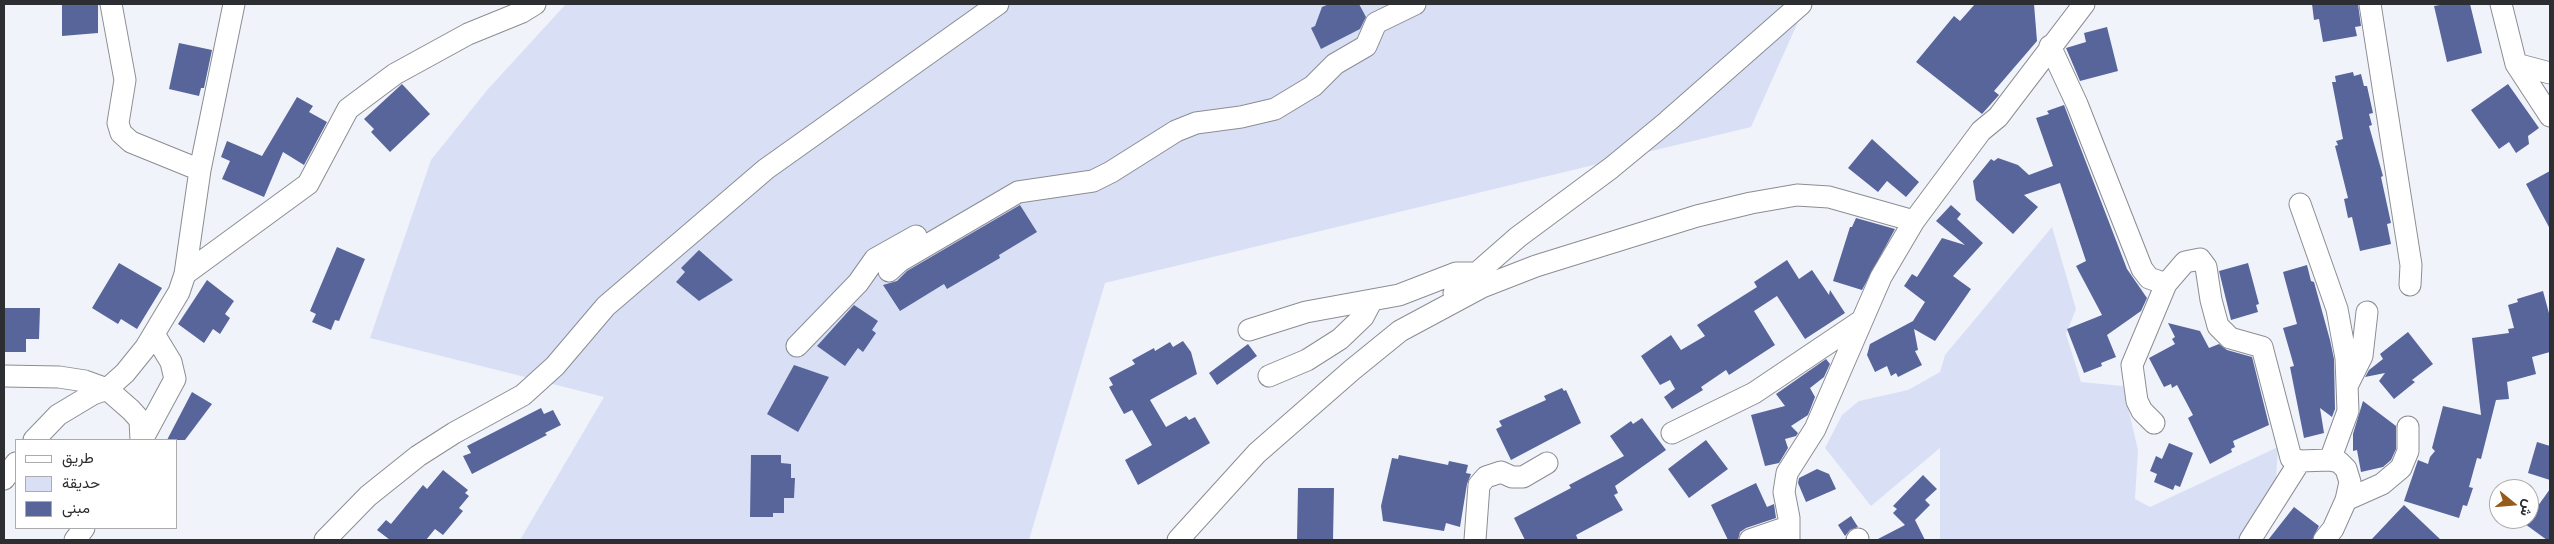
<!DOCTYPE html>
<html>
<head>
<meta charset="utf-8">
<style>
	body { margin:0 }
	#map { position:relative; width:2554px; height:544px; overflow:hidden; background:#f1f3fa; font-family:Jost,Vazirmatn,sans-serif }
	canvas { display:block }
	.frame { position:absolute; inset:0; border:5px solid #2d2e31; pointer-events:none }
	.legend { position:absolute; left:15px; top:439px; width:162px; height:90px; box-sizing:border-box; background:#fff; border:1px solid #ababad; margin:0; padding:6px 9px; list-style:none; font-size:15px; color:#2d2e31 }
	.legend li { display:flex; align-items:center; gap:10px; height:25px }
	.legend b { width:25px; border:1px solid #ababad }
	.north { position:absolute; left:2489px; top:479px; width:50px; height:50px; box-sizing:border-box; background:#fff; border:1px solid #ababad; border-radius:50%; rotate:107deg; font-size:14px; font-weight:700; line-height:20px; text-align:center; color:#2d2e31 }
	.north::after { content:''; display:block; margin:auto; width:18px; height:22px; background:#965a1b; clip-path:polygon(50% 0,100% 100%,50% 72%,0 100%) }
</style>
</head>
<body>
<div id="map">
<canvas width="2554" height="544"></canvas>
<div class="frame"></div>
<ul class="legend">
<li><b style="height:6px;background:#fff"></b>طريق</li>
<li><b style="height:14px;background:#d9e0f6"></b>حديقة</li>
<li><b style="height:14px;background:#57659b"></b>مبنى</li>
</ul>
<div class="north">ش</div>
</div>
<script>
const g = document.querySelector('canvas').getContext('2d');
g.lineJoin = 'round';
function fill(path, color) {
  g.fillStyle = color;
  g.fill(path, 'evenodd');
}
function toPath(rows) {
  const path = new Path2D();
  for (const r of rows) {
    path.moveTo(r[0], r[1]);
    for (let i = 2; i < r.length; i += 2) path.lineTo(r[i], r[i + 1]);
  }
  return path;
}
function stroke(path, color, width, dash) {
  g.strokeStyle = color;
  g.lineWidth = width;
  g.lineCap = dash ? 'butt' : 'round';
  g.setLineDash(dash || []);
  g.stroke(path);
}
fill(toPath([
	[566,4,1806,4,1751,127,1105,283,1029,540,520,540,604,397,370,338,431,160,488,89],
	[2052,227,2076,309,2066,334,2081,382,2123,386,2138,450,2135,499,2150,507,2278,447,2276,480,2258,540,1940,540,1940,448,1871,506,1825,448,1842,415,1859,401,1908,390,1940,372,1945,355]
]), '#d9e0f6');
fill(toPath([
	[62,4,98,4,98,33,62,36],
	[1329,4,1359,4,1366,17,1360,29,1321,49,1311,28,1315,26,1322,7],
	[1975,4,2034,4,2037,41,1994,91,1999,95,1982,114,1916,62,1954,16,1960,21],
	[2312,4,2358,4,2361,26,2355,27,2357,36,2323,42,2319,19,2314,20],
	[2446,4,2470,4,2482,53,2447,62,2434,6],
	[2107,27,2118,71,2080,81,2066,48,2086,42,2084,33],
	[179,43,212,50,204,88,201,88,199,96,169,89],
	[2353,72,2354,76,2361,74,2364,86,2367,86,2373,113,2369,114,2372,125,2369,126,2383,176,2381,177,2391,223,2387,224,2391,244,2360,251,2352,217,2348,218,2344,199,2348,198,2335,146,2338,145,2336,141,2343,139,2332,82,2336,82,2335,76],
	[402,84,430,114,390,152,371,132,374,129,364,119],
	[2508,84,2539,128,2528,136,2529,144,2516,153,2509,142,2499,149,2471,110],
	[297,97,313,106,309,112,327,122,304,165,283,152,264,197,222,179,230,161,221,157,227,141,262,156],
	[2064,105,2127,269,2147,298,2141,311,2107,335,2116,357,2101,363,2102,366,2084,373,2067,329,2102,315,2076,266,2086,261,2060,183,2024,195,2038,207,2013,234,1976,200,1973,181,1991,159,1994,161,1998,158,2018,165,2029,175,2053,166,2036,118,2049,114,2047,111],
	[1872,139,1919,182,1906,197,1887,181,1878,192,1848,168],
	[2550,171,2550,229,2526,184],
	[1020,205,1037,232,999,255,1000,258,947,289,944,284,900,311,883,285,897,281,907,271],
	[1951,205,1961,214,1957,219,1983,243,1953,276,1971,289,1935,341,1914,329,1918,350,1915,351,1922,365,1898,377,1896,373,1891,376,1887,366,1875,372,1867,355,1870,344,1913,321,1925,302,1904,286,1912,274,1917,277,1942,238,1965,245,1936,221],
	[1856,218,1895,229,1862,290,1833,281,1850,227,1852,227],
	[337,247,365,259,339,321,335,320,331,330,312,322,316,314,310,311],
	[699,250,733,280,699,301,676,282,685,272,681,268],
	[1787,260,1799,279,1812,270,1829,295,1830,290,1845,313,1805,339,1777,296,1754,311,1775,345,1729,375,1726,370,1701,387,1703,390,1672,409,1664,397,1675,389,1670,380,1660,385,1641,356,1671,335,1681,350,1705,336,1697,325,1757,287,1754,282],
	[119,263,162,288,137,329,121,319,118,324,92,308],
	[2248,263,2259,304,2256,305,2258,312,2231,320,2219,271],
	[2307,265,2311,281,2314,282,2330,340,2334,359,2335,409,2332,417,2320,408,2324,433,2304,438,2290,367,2294,366,2283,328,2297,324,2283,272],
	[207,280,234,301,225,314,230,318,220,334,213,329,204,343,178,324],
	[2543,291,2550,317,2550,352,2532,357,2536,374,2507,382,2509,399,2496,400,2481,459,2477,458,2469,487,2473,488,2467,506,2463,505,2459,518,2404,501,2418,460,2428,464,2430,457,2435,451,2432,448,2443,406,2481,415,2472,338,2509,333,2508,329,2514,328,2508,305,2518,302,2517,299],
	[854,305,878,321,872,330,876,333,863,352,858,348,845,366,817,346],
	[4,308,40,308,39,339,26,339,26,352,4,352],
	[2168,323,2200,331,2209,348,2219,344,2227,350,2252,357,2269,425,2233,441,2235,447,2231,449,2232,452,2210,464,2188,418,2193,415,2177,385,2172,388,2171,384,2164,387,2149,358,2175,344,2172,339,2175,337],
	[2408,332,2433,364,2412,380,2415,382,2394,399,2379,381,2385,373,2365,377,2369,370,2383,359,2380,354],
	[1183,341,1191,352,1197,374,1150,400,1166,427,1186,416,1189,420,1195,417,1210,443,1138,485,1125,460,1152,445,1132,410,1124,414,1109,387,1113,385,1109,378,1135,364,1132,360,1154,348,1155,351,1170,342,1173,347],
	[1248,344,1257,356,1217,385,1209,373],
	[1826,359,1830,364,1824,377,1810,388,1815,397,1808,415,1791,426,1798,433,1796,436,1785,439,1788,448,1779,463,1765,466,1751,415,1785,406,1776,394],
	[794,365,829,377,798,432,767,414],
	[1562,388,1564,391,1566,390,1581,423,1511,460,1496,429,1502,426,1499,421,1546,400,1544,396],
	[192,392,212,404,185,440,167,440],
	[2363,401,2396,426,2396,449,2391,460,2383,467,2361,472,2357,450,2353,451,2353,434],
	[541,408,544,414,553,410,561,425,545,433,547,435,472,474,463,456,471,453,467,446],
	[1642,418,1666,450,1615,486,1618,493,1614,495,1623,510,1576,535,1578,540,1525,540,1514,518,1571,488,1569,485,1624,456,1610,436,1631,421,1633,424],
	[1706,440,1728,469,1689,498,1668,469],
	[2537,442,2550,446,2550,480,2528,473],
	[2169,443,2193,453,2180,487,2175,485,2173,490,2154,482,2157,474,2150,471,2156,456,2162,459],
	[751,455,781,455,781,463,791,464,791,478,795,478,794,498,784,498,784,513,773,513,773,517,750,517],
	[1399,455,1448,465,1449,461,1468,465,1466,473,1471,474,1467,484,1460,527,1446,523,1444,531,1383,521,1381,506,1392,458,1398,459],
	[1817,469,1829,474,1836,489,1806,502,1798,483,1799,478],
	[443,470,468,490,465,493,469,496,459,508,463,511,443,535,435,529,426,540,390,540,377,530,386,520,391,524,423,485,427,489],
	[1923,475,1937,489,1925,500,1930,505,1915,520,1925,540,1876,540,1905,525,1893,513,1897,509,1893,506],
	[1756,483,1767,507,1774,504,1776,518,1746,528,1740,532,1738,540,1728,540,1711,505],
	[1298,488,1334,488,1333,540,1297,540],
	[2550,489,2550,540,2547,540,2525,524],
	[2404,505,2441,540,2371,540],
	[2294,507,2319,526,2312,540,2268,540],
	[1851,516,1858,527,1850,530,1845,536,1838,525]
]), '#57659b');
const minor = toPath([
	[111,4,125,80,118,123,121,133,131,142,200,170],
	[2370,4,2411,265,2410,285],
	[2501,4,2516,64,2550,73],
	[2050,46,2077,104,2142,269,2149,278,2166,284,2185,262,2200,259,2206,267,2211,300,2218,326,2230,338,2262,347,2291,458,2300,461,2330,460,2339,462,2346,469,2350,482,2346,500,2333,529,2324,540],
	[2516,64,2550,116],
	[2300,204,2337,309,2346,358,2348,411,2330,460],
	[889,271,900,261,1018,192,1093,181,1111,172,1176,131,1196,123,1241,117,1275,109,1313,86,1335,64,1366,46,1376,23,1415,4],
	[185,274,308,184,348,109,395,74,468,34,522,12,535,4],
	[1454,293,1518,237,1611,168,1668,121,1801,4],
	[1249,330,1306,312,1399,295,1456,273,1477,273],
	[797,346,858,283,875,259,916,236],
	[4,376,59,377,85,381,107,389,131,410,140,420,141,440],
	[1269,376,1307,360,1340,339,1363,317,1372,300],
	[2348,384,2362,356,2367,312],
	[2154,423,2142,411,2137,401,2132,365,2166,284],
	[1672,433,1754,393,1861,321],
	[34,440,58,415,93,394,107,389,125,373,146,347,179,292,185,274,200,170,234,4],
	[142,440,175,379,171,362,154,334],
	[4,479,16,463],
	[2346,500,2382,484,2401,468,2408,451,2408,427],
	[75,540,84,528],
	[325,540,368,496,418,456,454,433,523,395,555,366,606,306,766,169,998,4],
	[1178,540,1257,453,1352,370,1400,331,1482,287,1536,266,1697,216,1751,203,1797,195,1829,197,1914,221],
	[1475,540,1479,485,1486,477,1501,472,1512,477,1523,477,1547,463],
	[1750,540,1788,527],
	[1789,540,1789,518,1784,492,1787,473,1815,429,1881,277,1914,221,1981,131,1998,117,2084,4],
	[1857,540,1858,539],
	[2250,540,2300,461]
]);
stroke(minor, '#8b8d93', 23);
stroke(minor, '#fff', 21);
</script>
</body>
</html>
